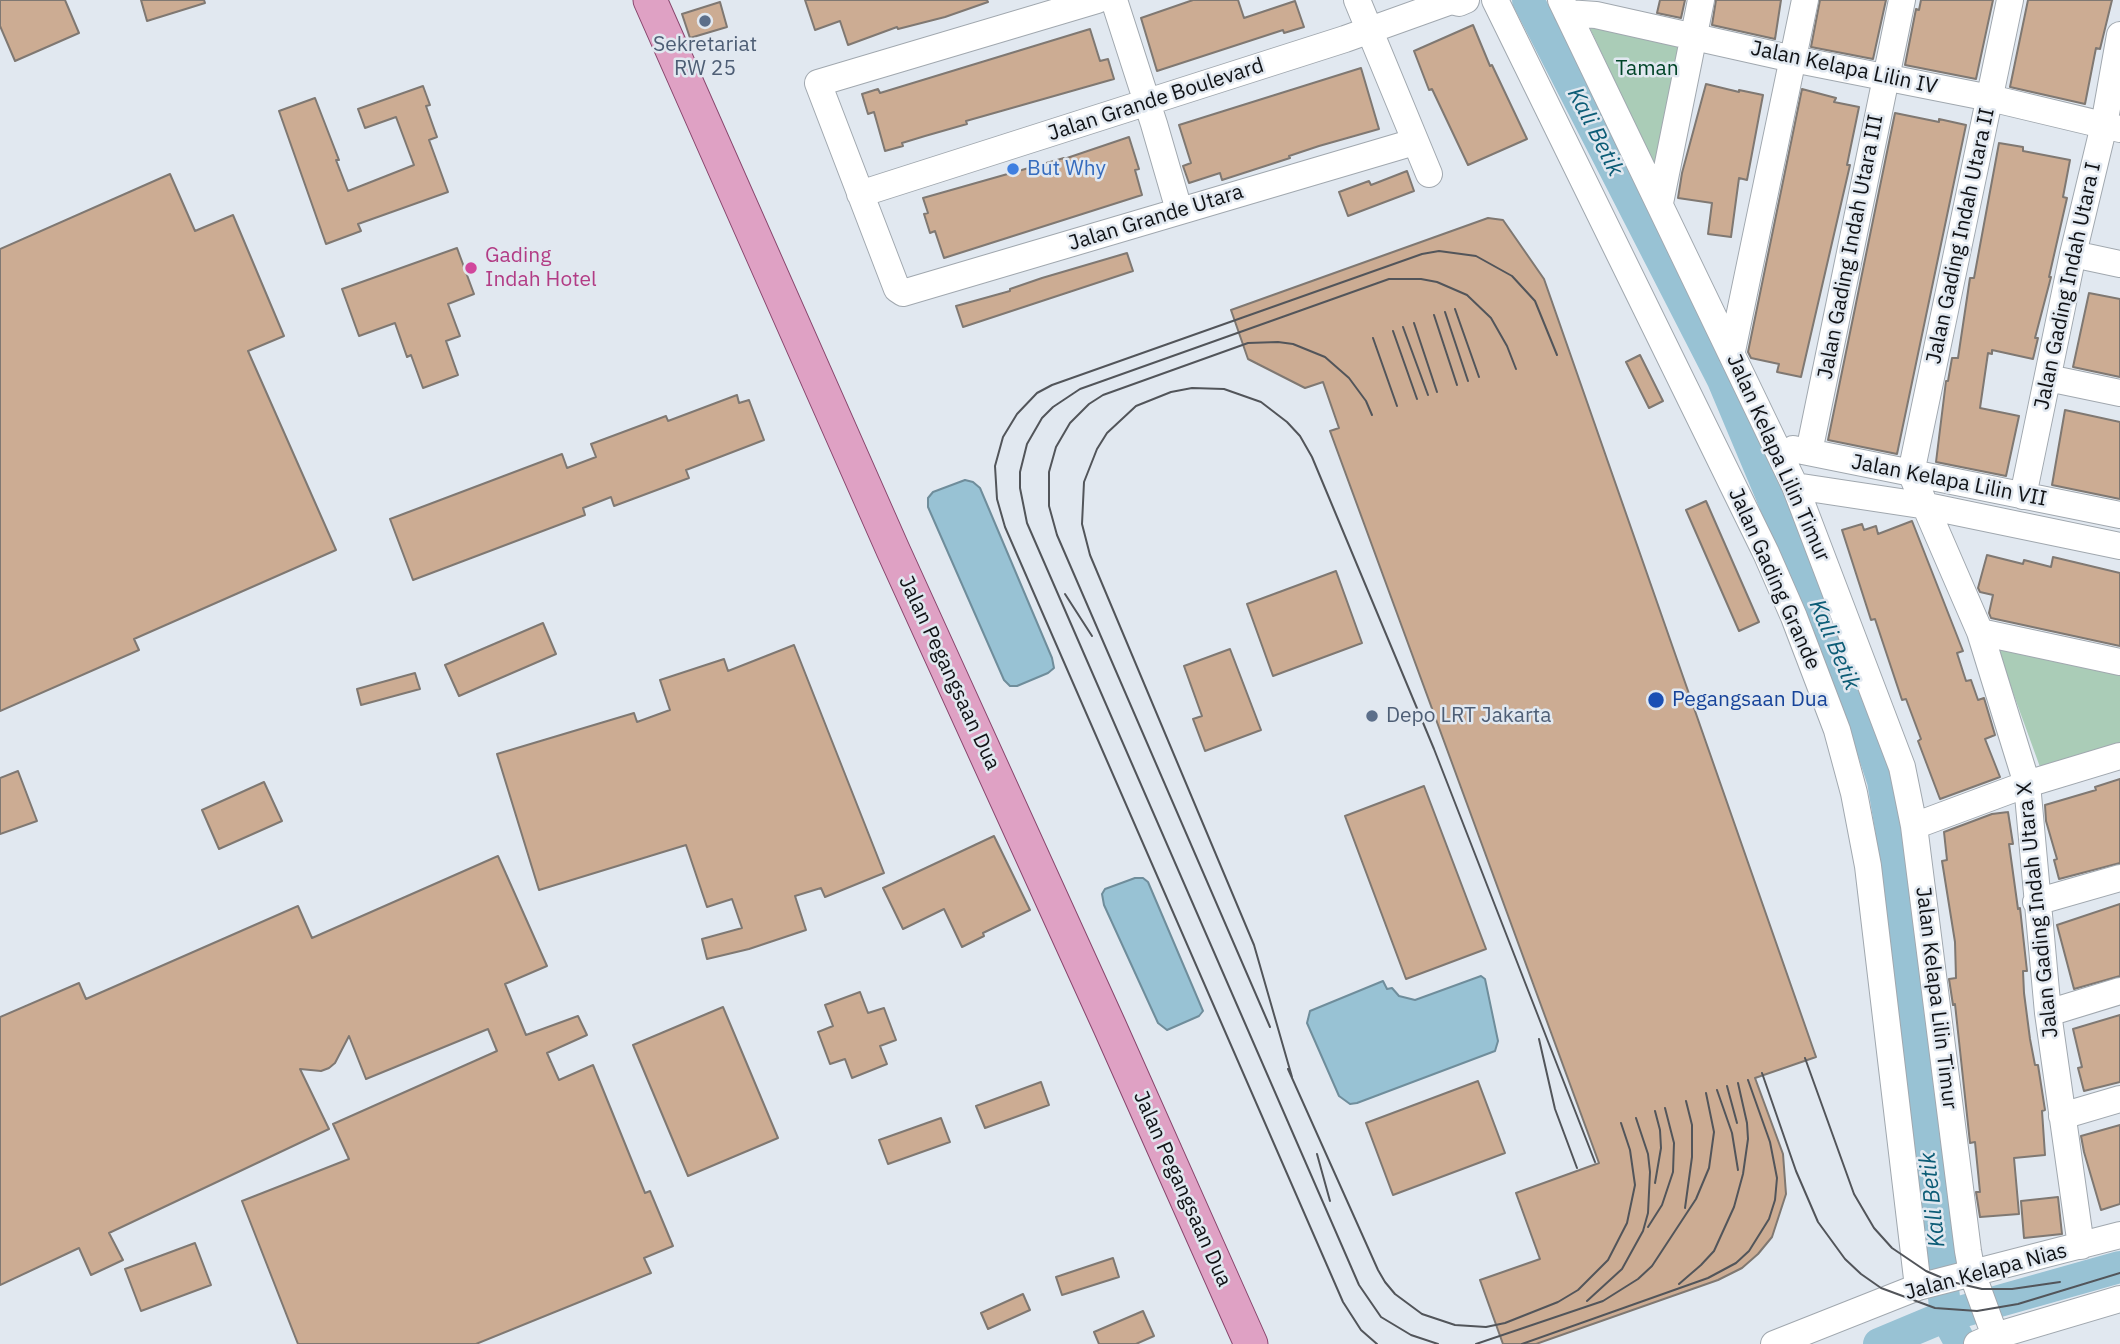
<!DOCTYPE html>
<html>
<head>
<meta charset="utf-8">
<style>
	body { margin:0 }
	canvas { display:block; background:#e1e8f0 }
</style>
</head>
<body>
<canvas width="2120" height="1344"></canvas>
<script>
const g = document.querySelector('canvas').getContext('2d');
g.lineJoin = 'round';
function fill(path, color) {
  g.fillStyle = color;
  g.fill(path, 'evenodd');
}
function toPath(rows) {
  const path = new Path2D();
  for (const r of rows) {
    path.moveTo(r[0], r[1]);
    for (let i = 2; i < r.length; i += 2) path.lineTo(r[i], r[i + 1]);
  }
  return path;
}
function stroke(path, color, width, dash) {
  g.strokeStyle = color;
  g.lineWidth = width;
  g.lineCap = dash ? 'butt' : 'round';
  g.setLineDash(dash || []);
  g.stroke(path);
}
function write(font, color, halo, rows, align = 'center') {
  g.font = font + ' "IBM Plex Sans",sans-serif';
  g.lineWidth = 5;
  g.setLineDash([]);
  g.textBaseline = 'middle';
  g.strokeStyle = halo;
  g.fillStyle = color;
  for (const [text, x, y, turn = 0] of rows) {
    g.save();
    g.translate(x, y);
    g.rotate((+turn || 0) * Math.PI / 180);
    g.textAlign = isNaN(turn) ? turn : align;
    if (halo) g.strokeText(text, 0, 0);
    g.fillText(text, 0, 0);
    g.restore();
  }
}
fill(toPath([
	[1587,22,1691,41,1659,175],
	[1995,643,2120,670,2120,744,2040,767]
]), '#aaccb7');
const water = toPath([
	[965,480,973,482,980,488,1052,658,1054,668,1048,673,1017,686,1010,686,1004,680,928,507,928,498,933,492,965,480],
	[1135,878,1143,878,1148,882,1203,1011,1199,1016,1167,1030,1158,1023,1104,905,1102,894,1105,889,1135,878],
	[1481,976,1485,979,1498,1041,1495,1051,1357,1103,1350,1104,1339,1096,1307,1023,1310,1011,1383,981,1387,989,1392,988,1399,996,1415,1000,1481,976]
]);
fill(water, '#98c2d4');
stroke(water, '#6f8d9b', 2);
stroke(toPath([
	[1528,0,1723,380,1854,692,1883,781,1898,871,1946,1316,1961,1344],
	[1879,1344,1946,1316,2120,1267]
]), '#98c2d4', 32);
const building = toPath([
	[0,0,65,0,79,33,15,61,0,26,0,0],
	[141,0,204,0,205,3,147,21,141,0],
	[805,0,987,0,988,2,945,17,898,29,897,27,848,45,840,21,815,30,805,0],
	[1193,0,1238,0,1244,18,1295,1,1304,27,1284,33,1283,30,1157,71,1141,18,1193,0],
	[1660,0,1685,0,1681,18,1657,13,1660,0],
	[1716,0,1781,0,1775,39,1712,25,1716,0],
	[1820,0,1886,0,1873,59,1811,47,1820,0],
	[1921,0,1993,0,1976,79,1905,65,1916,9,1919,10,1921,0],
	[2028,0,2112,0,2100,49,2096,48,2085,104,2010,87,2028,0],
	[720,2,727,27,690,38,682,14,720,2],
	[1473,25,1490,66,1492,65,1527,139,1468,165,1432,89,1429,90,1414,51,1473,25],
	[1090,29,1100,61,1108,59,1114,79,966,121,967,124,925,136,902,143,903,146,885,151,874,112,868,114,862,94,878,89,880,93,1090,29],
	[1361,68,1379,129,1319,146,1289,156,1290,158,1222,180,1220,173,1189,183,1183,166,1191,163,1179,125,1361,68],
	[1706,84,1739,92,1739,90,1763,95,1747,180,1739,178,1731,237,1708,234,1712,203,1678,198,1682,173,1706,84],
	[423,86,430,105,426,106,437,137,429,140,448,192,358,224,361,231,326,244,279,111,315,98,339,160,336,160,348,191,414,165,396,117,365,128,358,109,423,86],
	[1802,89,1836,98,1834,102,1859,107,1847,165,1850,165,1801,377,1777,372,1779,364,1751,358,1748,352,1802,89],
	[1895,113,1939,122,1939,119,1966,125,1897,454,1828,440,1895,113],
	[1129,137,1139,169,1135,170,1142,195,944,258,935,231,930,233,924,214,928,213,923,198,1064,158,1064,159,1129,137],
	[1999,143,2023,147,2023,151,2070,160,2063,197,2067,198,2049,277,2051,277,2035,338,2038,338,2033,359,1992,350,1992,354,1988,353,1980,408,2019,416,2006,476,1936,462,1946,381,1948,381,1952,358,1958,358,1970,278,1974,278,1999,143],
	[1407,171,1414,191,1348,216,1339,192,1369,181,1371,185,1407,171],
	[170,174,195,231,233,215,284,336,248,351,336,550,134,639,139,650,0,711,0,249,170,174],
	[1488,218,1503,220,1544,279,1816,1057,1755,1078,1783,1154,1786,1194,1772,1237,1758,1254,1742,1268,1718,1280,1536,1344,1503,1344,1480,1280,1540,1259,1516,1193,1599,1163,1330,431,1339,428,1323,382,1305,388,1248,359,1231,310,1488,218],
	[457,248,474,294,448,304,460,336,446,341,458,375,423,388,411,355,407,357,395,323,359,336,342,289,457,248],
	[1127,253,1133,271,963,327,956,306,1010,291,1010,289,1042,278,1127,253],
	[2089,293,2120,299,2120,377,2073,367,2089,293],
	[1640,355,1663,401,1649,408,1626,362,1640,355],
	[737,395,739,403,749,400,764,440,686,470,689,478,614,506,611,497,583,508,585,515,413,580,390,519,562,454,567,468,596,457,591,444,666,416,668,421,737,395],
	[2065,410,2120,422,2120,499,2052,485,2065,410],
	[1706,501,1759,622,1739,631,1686,510,1706,501],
	[1912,521,1963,651,1957,653,1966,681,1971,680,1978,700,1984,698,1995,735,1985,739,2000,777,1940,799,1918,741,1921,739,1906,699,1902,700,1875,619,1871,620,1842,530,1862,524,1864,530,1876,526,1878,534,1912,521],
	[1987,555,2023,564,2024,560,2051,567,2053,557,2120,573,2120,646,1991,618,1989,613,1993,595,1980,592,1978,588,1987,555],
	[1336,571,1362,643,1273,676,1247,604,1336,571],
	[543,623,556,654,459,696,445,665,543,623],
	[794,645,884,873,825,897,821,888,795,896,806,930,749,949,707,959,702,939,742,928,732,899,707,907,686,845,539,890,497,754,634,713,637,722,670,710,660,680,724,659,728,671,794,645],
	[1230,649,1261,730,1205,751,1193,719,1202,716,1184,666,1230,649],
	[415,673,420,689,361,705,357,689,415,673],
	[18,771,37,821,0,834,0,778,18,771],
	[2120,779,2120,863,2059,879,2054,860,2057,859,2046,821,2045,805,2096,790,2095,787,2120,779],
	[264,782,282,821,219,849,202,810,264,782],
	[1424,786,1486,949,1406,979,1345,816,1424,786],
	[2008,812,2013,844,2009,844,2018,909,2020,908,2027,971,2023,971,2024,993,2030,1039,2035,1065,2038,1065,2045,1110,2042,1111,2045,1155,2014,1158,2019,1214,1980,1217,1976,1192,1980,1192,1975,1142,1970,1143,1955,1004,1953,1005,1949,979,1956,978,1955,942,1942,861,1947,860,1944,832,1992,814,2008,812],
	[994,836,1030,910,983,933,984,936,962,947,944,909,903,929,883,888,994,836],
	[498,856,547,966,505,984,526,1035,578,1016,587,1035,547,1053,559,1080,593,1065,645,1193,650,1191,673,1246,644,1258,651,1273,476,1344,298,1344,242,1201,349,1159,333,1124,497,1051,488,1029,366,1079,349,1036,335,1063,329,1068,321,1071,300,1069,329,1129,109,1233,123,1260,91,1275,79,1248,0,1285,0,1017,79,983,86,999,298,906,312,938,498,856],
	[2120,904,2120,976,2074,989,2057,925,2120,904],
	[860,992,868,1013,884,1008,896,1040,880,1046,887,1064,852,1078,845,1059,830,1064,818,1032,833,1026,825,1005,860,992],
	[723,1007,778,1138,688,1176,633,1045,723,1007],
	[2120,1015,2120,1082,2084,1091,2078,1068,2082,1067,2073,1029,2120,1015],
	[1478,1081,1505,1153,1393,1195,1366,1123,1478,1081],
	[1041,1082,1049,1105,985,1128,976,1106,1041,1082],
	[941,1118,950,1142,888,1164,879,1140,941,1118],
	[2120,1125,2120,1204,2101,1210,2084,1152,2081,1136,2120,1125],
	[2058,1197,2062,1234,2024,1238,2021,1201,2058,1197],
	[195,1243,211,1285,141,1311,125,1269,195,1243],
	[1113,1258,1119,1277,1062,1295,1056,1277,1113,1258],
	[1023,1294,1030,1310,988,1329,981,1313,1023,1294],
	[1143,1311,1154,1336,1136,1344,1099,1344,1094,1332,1143,1311]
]);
fill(building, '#ccac93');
stroke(building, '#7f7872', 2);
const minor = toPath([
	[1097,0,818,83,897,289,903,293,1404,145,1414,139],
	[1114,0,1154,124,1179,210],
	[1357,0,1429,174],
	[1495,0,1766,553,1794,617,1837,730,1854,793,1868,866,1918,1287],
	[1561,0,1795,486,1902,767,1914,826,1968,1251,1972,1273,1998,1344],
	[2010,0,1911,473,1980,632,2027,784,2048,1013,2081,1246],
	[1567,13,1596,15,1793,59,1990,98,2120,129],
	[860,194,1345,39,1451,1,1459,3,1466,0],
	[1660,203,1701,0],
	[2073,254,2120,264],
	[1732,351,1805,0],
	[2048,378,2120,393],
	[1793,449,2120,515],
	[1809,452,1902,0],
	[1795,486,1927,506,2120,546],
	[2023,496,2073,254,2104,125,2120,35],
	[1980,632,2120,662],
	[1914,826,2027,784,2120,756],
	[2036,902,2120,878],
	[2048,1013,2120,991],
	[2062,1116,2120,1099],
	[1774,1344,1918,1287,2120,1235],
	[1977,1344,1995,1336,2120,1299]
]);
const major = toPath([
	[650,0,893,550,1109,1025,1251,1344]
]);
stroke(minor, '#a1a8af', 28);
stroke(major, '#88466d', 35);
stroke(minor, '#fff', 26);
stroke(major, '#dfa1c4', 33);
stroke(toPath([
	[1455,309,1479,377],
	[1445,312,1468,381],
	[1434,315,1457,385],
	[1414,323,1437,392],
	[1403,327,1428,395],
	[1393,331,1417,399],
	[1373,338,1397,406],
	[1065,594,1092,636],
	[1270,1027,1057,535,1049,506,1049,472,1056,447,1070,423,1089,404,1103,395,1248,343,1278,342,1293,344,1325,357,1349,378,1366,401,1372,415],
	[1539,1039,1555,1109,1577,1168],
	[1805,1058,1854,1194,1874,1228,1892,1248,1926,1271,1952,1282,1982,1289,2012,1289,2060,1282],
	[1288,1069,1378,1270,1385,1282,1395,1294,1422,1314,1455,1325,1486,1327,1505,1323,1558,1302,1578,1290,1608,1260,1627,1223,1635,1185,1630,1150,1621,1123],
	[1762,1073,1796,1171,1818,1222,1845,1259,1861,1274,1881,1288,1935,1308,1977,1311,2018,1304,2120,1273],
	[1292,1077,1254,945,1090,555,1082,524,1084,482,1097,449,1107,433,1136,406,1171,392,1192,388,1224,389,1261,402,1287,422,1300,436,1312,457,1434,749,1595,1162],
	[1727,1086,1737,1123],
	[1717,1090,1732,1133,1738,1170],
	[1317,1154,1330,1201],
	[1655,1183,1661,1148,1660,1130,1655,1111],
	[1685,1208,1692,1157,1692,1125,1686,1101],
	[1648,1227,1662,1205,1673,1172,1674,1143,1665,1108],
	[1679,1284,1701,1265,1714,1251,1734,1207,1743,1174,1748,1139,1747,1123,1738,1083],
	[1587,1301,1622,1269,1643,1231,1648,1213,1650,1172,1648,1154,1636,1118],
	[1377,1344,1361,1330,1343,1302,1005,527,997,499,995,466,1003,437,1017,414,1037,393,1052,385,1422,254,1439,251,1476,256,1512,276,1535,301,1557,355],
	[1438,1344,1411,1335,1381,1317,1359,1285,1027,523,1020,488,1020,472,1027,444,1042,418,1053,407,1080,389,1389,279,1421,279,1437,282,1467,295,1491,318,1507,346,1516,369],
	[1476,1344,1603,1301,1638,1279,1652,1266,1696,1199,1709,1168,1714,1132,1706,1093],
	[1522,1344,1708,1278,1736,1263,1749,1251,1769,1219,1775,1200,1777,1178,1770,1142,1748,1080]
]), '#52555a', 2);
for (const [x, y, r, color] of [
	[705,21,7,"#5c6f8a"],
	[1013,169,7,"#3f7fe0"],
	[471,268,7,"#d1479c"],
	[1656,700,9,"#1a4fb4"],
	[1372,716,7,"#5c6f8a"]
]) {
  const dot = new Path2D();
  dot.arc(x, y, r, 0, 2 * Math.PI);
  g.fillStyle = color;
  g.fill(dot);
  stroke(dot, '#e1e8f0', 2.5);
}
write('21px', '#4e5e75', '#e1e8f0', [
	["Sekretariat",705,45],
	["RW 25",705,69],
	["Depo LRT Jakarta",1386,716,"left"]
]);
write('21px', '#101215', '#e1e8f0', [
	["Jalan Kelapa Lilin IV",1844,68,12],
	["Jalan Grande Boulevard",1156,100,-18],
	["Jalan Grande Utara",1156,218,-17],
	["Jalan Gading Indah Utara II",1961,236,-78],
	["Jalan Gading Indah Utara III",1851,247,-79],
	["Jalan Gading Indah Utara I",2068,286,-78],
	["Jalan Kelapa Lilin Timur",1778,458,66],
	["Jalan Kelapa Lilin VII",1949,481,11],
	["Jalan Gading Grande",1774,579,66],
	["Jalan Pegangsaan Dua",949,673,65],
	["Jalan Gading Indah Utara X",2038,910,-96],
	["Jalan Kelapa Lilin Timur",1936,998,83],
	["Jalan Pegangsaan Dua",1182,1189,66],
	["Jalan Kelapa Nias",1986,1272,-15]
]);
write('21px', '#004427', '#e1e8f0', [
	["Taman",1647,69]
]);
write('21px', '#366cbe', '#e1e8f0', [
	["But Why",1027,169]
], 'left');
write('21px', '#b23c85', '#e1e8f0', [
	["Gading",485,256],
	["Indah Hotel",485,280]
], 'left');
write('21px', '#164399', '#e1e8f0', [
	["Pegangsaan Dua",1672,700]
], 'left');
write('italic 23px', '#0c5c76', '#e1e8f0', [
	["Kali Betik",1595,132,63],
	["Kali Betik",1834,645,67],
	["Kali Betik",1933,1200,-96]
]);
</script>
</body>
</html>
